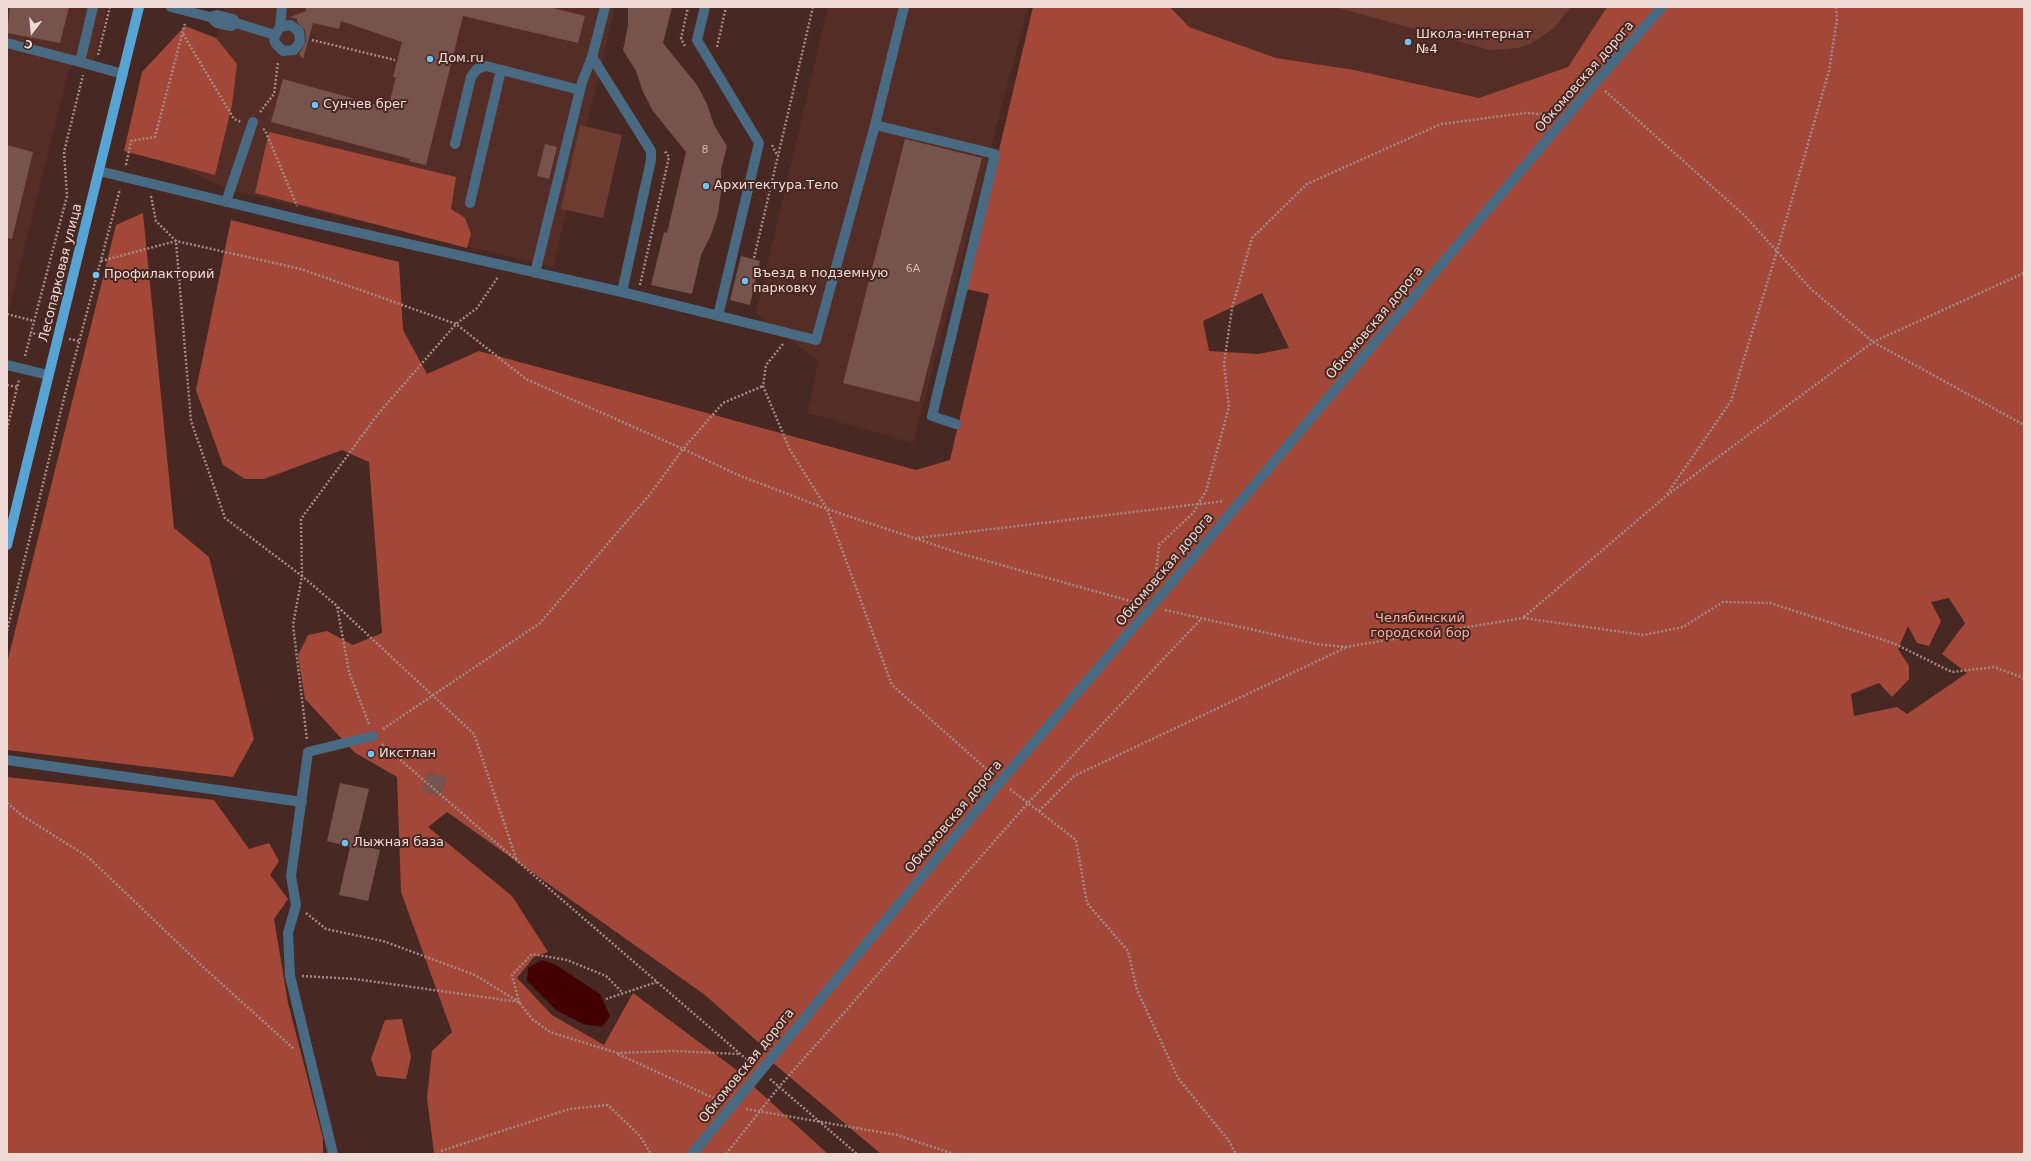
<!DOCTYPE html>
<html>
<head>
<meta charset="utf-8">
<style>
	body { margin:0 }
	#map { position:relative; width:2031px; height:1161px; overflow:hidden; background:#472822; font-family:"DejaVu Sans",sans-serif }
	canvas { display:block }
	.frame { position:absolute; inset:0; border:8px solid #efdad5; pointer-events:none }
	.north { position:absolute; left:12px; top:12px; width:40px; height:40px; -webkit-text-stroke:3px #472822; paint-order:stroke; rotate:196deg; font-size:11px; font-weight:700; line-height:16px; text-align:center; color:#efdad5 }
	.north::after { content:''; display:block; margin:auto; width:14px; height:18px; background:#efdad5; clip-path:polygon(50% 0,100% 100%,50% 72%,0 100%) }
</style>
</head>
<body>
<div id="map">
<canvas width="2031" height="1161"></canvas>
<div class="frame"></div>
<div class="north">С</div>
</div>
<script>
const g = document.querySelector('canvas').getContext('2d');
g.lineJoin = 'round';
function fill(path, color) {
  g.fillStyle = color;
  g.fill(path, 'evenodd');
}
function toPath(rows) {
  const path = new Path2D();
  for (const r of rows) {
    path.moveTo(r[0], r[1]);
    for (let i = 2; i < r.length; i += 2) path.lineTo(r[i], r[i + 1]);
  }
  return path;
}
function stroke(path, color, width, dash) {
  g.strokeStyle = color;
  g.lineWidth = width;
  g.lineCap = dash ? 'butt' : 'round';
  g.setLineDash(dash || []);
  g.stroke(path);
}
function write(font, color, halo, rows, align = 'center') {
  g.font = font + ' "DejaVu Sans",sans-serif';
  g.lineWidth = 4;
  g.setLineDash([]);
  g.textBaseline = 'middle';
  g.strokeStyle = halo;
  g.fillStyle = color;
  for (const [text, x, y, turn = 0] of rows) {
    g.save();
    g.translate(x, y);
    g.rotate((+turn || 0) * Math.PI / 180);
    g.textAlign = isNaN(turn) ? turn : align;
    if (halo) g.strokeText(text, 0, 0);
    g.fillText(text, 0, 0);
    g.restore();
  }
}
fill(toPath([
	[7,7,107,7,92,70,70,66,9,310,7,309],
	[224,7,615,7,553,267,229,190,182,168],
	[828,7,1028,7,913,443,808,413,818,361,756,313],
	[1170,7,1607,7,1568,67,1479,98,1276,58,1189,27]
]), '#542e26');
fill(toPath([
	[1335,7,1571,7,1554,28,1532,43,1518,48,1490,50],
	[580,125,622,135,603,218,561,209]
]), '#6e3b31');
fill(toPath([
	[1033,7,1170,7,1189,27,1276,58,1354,70,1479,98,1568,67,1607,7,2024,7,2024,1154,881,1154,772,1062,753,1086,828,1154,434,1153,427,1098,432,1051,452,1032,401,892,397,777,354,752,305,699,298,655,308,635,327,631,353,645,382,633,369,462,342,450,264,479,245,479,223,465,196,390,231,220,399,262,403,330,427,374,479,351,916,470,950,460,989,294,966,289],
	[1262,293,1289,348,1258,354,1209,351,1203,321],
	[1949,598,1965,623,1942,654,1967,673,1907,714,1897,707,1854,716,1851,694,1879,683,1892,697,1909,679,1909,666,1898,649,1908,626,1917,643,1929,646,1941,621,1931,602],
	[447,812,705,995,766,1049,746,1077,633,993,604,1045,552,1015,517,978,534,957,548,952,512,896,428,827],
	[185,26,216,38,237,64,232,105,215,175,124,151,142,72],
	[269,132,456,177,451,209,465,218,471,234,467,248,255,193],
	[143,213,174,528,209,557,254,739,233,777,7,750,7,663,116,225],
	[7,777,214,800,249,849,269,843,279,861,270,875,288,899,274,919,288,1003,323,1138,323,1154,7,1154],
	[402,1019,411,1057,406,1079,377,1076,371,1059,385,1020]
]), '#a34838');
fill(toPath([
	[542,960,556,965,600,994,610,1016,602,1027,583,1024,556,1010,527,981,528,968]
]), '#430000');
fill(toPath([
	[10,7,69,7,60,43,7,33],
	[306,7,549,7,585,16,578,43,463,16,426,165,409,161,410,159,271,122,283,79,388,108,396,77,393,77,402,42,341,21,339,29,313,23,303,59,299,54,306,42,305,30,297,22,297,19,290,17,306,11],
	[628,7,672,7,663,43,697,85,707,104,714,125,727,146,721,170,721,192,718,214,711,235,701,255,692,294,651,285,664,232,667,233,686,152,653,111,643,92,636,71,623,50,628,26],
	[905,139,982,158,919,402,843,383],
	[545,144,557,147,549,179,537,176],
	[7,145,33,152,12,239,7,238],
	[741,256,760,261,750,305,730,300],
	[427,772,447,777,442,796,422,791],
	[340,783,369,789,356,844,380,850,368,901,339,895,350,847,327,841]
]), '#76534c');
stroke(toPath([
	[183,34,234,119,241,122],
	[312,40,395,60],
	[685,46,681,39,688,7],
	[717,47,726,7],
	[98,55,110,7],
	[1605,91,1744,215,1811,289,1873,342,2024,425],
	[260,112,274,94,278,62],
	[263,129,265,130,297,206],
	[772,145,777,155],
	[126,165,131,141,155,137,185,23],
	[151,196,156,221,176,241,191,421,225,518,302,576,293,625,307,740],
	[754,258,813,7],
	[101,261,176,241,301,269,456,324,526,379,683,449,738,475,827,509,962,554,1137,603],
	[640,285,669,157,664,150],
	[7,314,34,321],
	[47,336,31,333,67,196,64,152,83,75],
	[69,339,79,341],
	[783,344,766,365,763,386,790,450,827,509,892,685,992,774],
	[25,356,31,333],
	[7,385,17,387],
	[7,429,19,380],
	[1667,494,1731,401,1777,251,1829,71,1837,19,1836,7],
	[918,538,1224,501],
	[1155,581,1159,545,1193,513,1206,491,1229,407,1224,364,1232,308,1252,238,1307,184,1441,124,1526,113,1551,115],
	[338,607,474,734,517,861],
	[1165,610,1316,644,1345,647,1523,618,1644,635,1683,627,1723,602,1770,603,1893,643,1952,672,1994,667,2024,678],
	[1524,617,1666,496,1873,342,2024,273],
	[7,631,64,398,120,189],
	[369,724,349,672,337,606,302,576,301,519,378,414,456,324,477,308,498,277],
	[383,729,540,623,651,493,683,449,723,403,763,386],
	[382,744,752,1064],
	[1010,789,1076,840,1087,903,1128,951,1137,990,1178,1078,1229,1141,1236,1154],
	[7,803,23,816,88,857,202,966,294,1049],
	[1039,811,1074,776,1345,648],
	[306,913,326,929,383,941,475,975,519,1002,512,975,532,954,567,960,606,976,623,993],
	[302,976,355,979,519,1002,532,1019,550,1032,617,1053,673,1051,739,1054],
	[606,999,657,982],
	[618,1054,720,1101],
	[770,1079,857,1154],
	[746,1109,897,1135,954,1154],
	[441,1151,569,1109,608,1105,640,1136,651,1154],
	[726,1154,779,1087,1028,803,1201,619]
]), '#a38984', 2.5, [2, 2]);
stroke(toPath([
	[171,7,210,17,217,23,225,25,231,26,236,23],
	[705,7,697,40,759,143,718,316],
	[210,17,217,15,233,19,236,23,275,35],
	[280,27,290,25,299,31,300,42,294,50,283,51,276,44,274,40,275,35,280,27,282,7],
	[7,43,80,62,93,7],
	[592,57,651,151,651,160,622,292],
	[80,62,123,74],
	[875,125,995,154,932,416,956,424],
	[455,144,471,77,477,69,486,66,580,90],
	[99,171,302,220,622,292,816,340,875,125,904,7],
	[226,202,253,122],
	[470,203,501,70],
	[535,273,582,82,592,57,605,7],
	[7,365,48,375],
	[7,760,302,802],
	[333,1154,290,976,288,933,296,905,291,876,308,752,373,736],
	[692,1154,1001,781,1151,607,1595,83,1662,7]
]), '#486b83', 10);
stroke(toPath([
	[7,545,139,7]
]), '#56a3d4', 10);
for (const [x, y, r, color] of [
	[1408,42,4,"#71c1f5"],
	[430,59,4,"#71c1f5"],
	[315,105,4,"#71c1f5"],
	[706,186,4,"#71c1f5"],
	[96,275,4,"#71c1f5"],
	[745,281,4,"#71c1f5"],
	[371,754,4,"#71c1f5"],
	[345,843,4,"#71c1f5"]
]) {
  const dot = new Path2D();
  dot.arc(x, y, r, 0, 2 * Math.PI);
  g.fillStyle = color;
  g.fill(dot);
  stroke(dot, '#472822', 1.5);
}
write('11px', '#d1b8b3', null, [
	["8",705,150],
	["6А",913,269]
]);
write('13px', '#efdad5', '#472822', [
	["Школа-интернат",1416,35],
	["№4",1416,50],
	["Дом.ru",438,59],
	["Сунчев брег",323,105],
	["Архитектура.Тело",714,186],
	["Въезд в подземную",753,274],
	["парковку",753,289],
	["Профилакторий",104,275],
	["Икстлан",379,754],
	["Лыжная база",353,843]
], 'left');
write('13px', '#efdad5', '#472822', [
	["Обкомовская дорога",1585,77,-49],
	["Лесопарковая улица",61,273,-76],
	["Обкомовская дорога",1375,323,-50],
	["Обкомовская дорога",1165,570,-50],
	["Обкомовская дорога",954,817,-50],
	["Обкомовская дорога",747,1066,-51]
]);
write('13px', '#f7ac9c', '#472822', [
	["Челябинский",1420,619],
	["городской бор",1420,634]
]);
</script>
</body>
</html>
